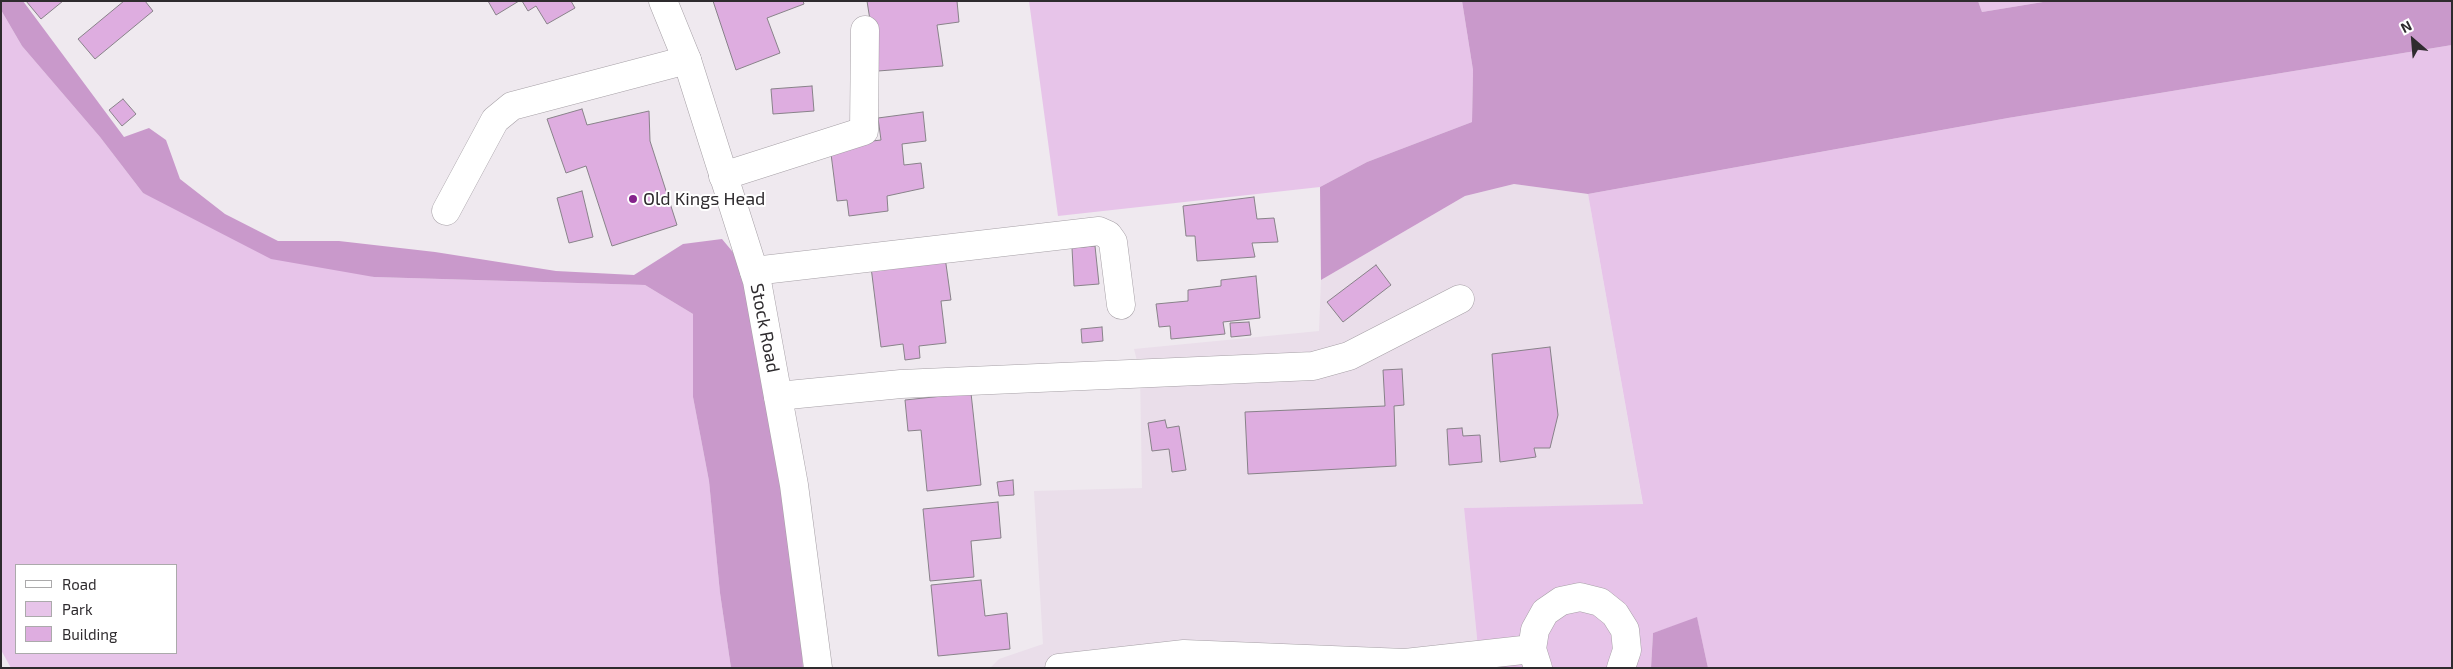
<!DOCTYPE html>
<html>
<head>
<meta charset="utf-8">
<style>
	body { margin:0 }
	#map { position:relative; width:2453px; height:669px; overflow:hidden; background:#efe9ef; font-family:"Exo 2",sans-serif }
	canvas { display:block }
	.frame { position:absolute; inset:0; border:2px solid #2e2b2e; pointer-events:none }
	.legend { position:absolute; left:15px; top:564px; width:162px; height:90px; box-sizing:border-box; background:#fff; border:1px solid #abaaab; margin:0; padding:6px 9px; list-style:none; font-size:15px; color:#2e2b2e }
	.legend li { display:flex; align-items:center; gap:10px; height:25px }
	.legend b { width:25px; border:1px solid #abaaab }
	.north { position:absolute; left:2388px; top:15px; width:50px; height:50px; -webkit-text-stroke:4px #fff; paint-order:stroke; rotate:333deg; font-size:14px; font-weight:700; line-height:20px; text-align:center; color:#2e2b2e }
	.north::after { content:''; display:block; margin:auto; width:18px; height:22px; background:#2e2b2e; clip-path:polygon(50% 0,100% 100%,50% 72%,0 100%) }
</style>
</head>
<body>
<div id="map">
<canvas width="2453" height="669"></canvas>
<div class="frame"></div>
<ul class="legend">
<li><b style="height:6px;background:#fff"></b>Road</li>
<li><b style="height:14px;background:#e7c4e9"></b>Park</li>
<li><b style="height:14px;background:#deade0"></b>Building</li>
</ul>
<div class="north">N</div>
</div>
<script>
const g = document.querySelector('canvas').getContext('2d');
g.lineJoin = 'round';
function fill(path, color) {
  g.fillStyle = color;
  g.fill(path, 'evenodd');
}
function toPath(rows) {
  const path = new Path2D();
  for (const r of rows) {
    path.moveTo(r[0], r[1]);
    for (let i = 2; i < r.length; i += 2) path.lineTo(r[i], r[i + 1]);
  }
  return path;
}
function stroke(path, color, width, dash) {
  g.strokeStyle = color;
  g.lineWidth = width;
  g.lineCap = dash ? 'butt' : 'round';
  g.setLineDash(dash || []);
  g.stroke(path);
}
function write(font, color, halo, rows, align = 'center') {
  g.font = font + ' "Exo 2",sans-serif';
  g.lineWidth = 4;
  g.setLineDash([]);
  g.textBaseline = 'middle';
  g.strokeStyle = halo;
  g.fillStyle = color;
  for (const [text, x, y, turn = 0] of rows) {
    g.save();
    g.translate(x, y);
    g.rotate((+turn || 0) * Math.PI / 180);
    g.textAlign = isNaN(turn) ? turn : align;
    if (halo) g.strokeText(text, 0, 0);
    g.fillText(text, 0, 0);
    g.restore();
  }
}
fill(toPath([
	[1514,184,1588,194,1643,505,1464,508,1480,668,990,668,999,659,1043,644,1034,491,1142,488,1140,373,1134,349,1319,331,1321,280,1465,196]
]), '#eadeea');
fill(toPath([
	[1029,1,1462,1,1473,70,1472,122,1367,162,1320,187,1058,216],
	[1978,1,2049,1,1982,12],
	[1,10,22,46,100,137,143,193,374,277,645,285,693,314,693,397,709,481,720,593,731,668,11,668,1,650],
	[16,565,176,565,176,653,16,653],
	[2452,45,2452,668,1708,668,1697,618,1653,633,1651,668,1480,668,1464,508,1643,504,1588,194,2008,118]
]), '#e7c4e9');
fill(toPath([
	[1,1,23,1,124,137,149,128,166,140,180,179,225,214,278,241,339,241,435,252,556,271,634,275,683,244,722,239,757,281,794,485,803,668,731,668,720,593,709,481,693,397,693,314,645,285,374,277,271,259,143,193,100,137,22,46,1,10],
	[1462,1,1978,1,1982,12,2049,1,2452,1,2452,45,2008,118,1588,194,1514,184,1465,196,1321,280,1320,187,1367,162,1472,122,1473,70],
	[1697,617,1708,668,1651,668,1653,633]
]), '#c999cb');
const building = toPath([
	[26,1,63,1,41,19,26,1],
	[124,1,145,1,153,11,95,59,78,39,124,1],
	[488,1,519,1,496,15,488,1],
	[522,1,571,1,575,8,547,24,536,6,528,11,522,1],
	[713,1,803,1,804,4,767,18,780,53,736,70,713,1],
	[867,1,957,1,959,22,937,25,943,66,878,71,867,1],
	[812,86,814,111,773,114,771,89,812,86],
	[123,99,136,114,122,126,109,110,123,99],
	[582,109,587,125,649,111,650,141,677,225,612,246,586,166,566,173,547,119,582,109],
	[923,112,926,141,902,144,904,165,921,163,924,188,887,196,888,211,849,216,847,200,837,201,830,146,881,140,878,118,923,112],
	[582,191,593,237,569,243,557,198,582,191],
	[1254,197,1257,219,1274,218,1278,242,1252,243,1255,257,1197,261,1195,236,1186,236,1183,206,1254,197],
	[1095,246,1099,284,1074,286,1072,248,1095,246],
	[945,257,951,300,941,301,946,343,919,346,920,358,905,360,903,344,881,347,871,267,945,257],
	[1376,265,1391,285,1343,322,1327,302,1376,265],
	[1256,276,1260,318,1223,322,1225,334,1171,339,1170,326,1159,327,1156,304,1188,301,1188,290,1221,286,1221,280,1256,276],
	[1249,322,1251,335,1231,337,1230,323,1249,322],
	[1102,327,1103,341,1082,343,1081,329,1102,327],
	[1550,347,1558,415,1550,448,1534,448,1536,457,1500,462,1492,354,1550,347],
	[1402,369,1404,405,1394,406,1396,466,1248,474,1245,412,1385,406,1383,370,1402,369],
	[971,393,981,485,927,491,921,430,908,431,905,400,971,393],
	[1165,420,1167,428,1179,426,1186,470,1172,472,1169,449,1152,451,1148,423,1165,420],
	[1462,428,1463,436,1480,435,1482,462,1449,465,1447,429,1462,428],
	[1013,480,1014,495,999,496,997,482,1013,480],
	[998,502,1001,538,971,541,974,577,930,581,923,509,998,502],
	[981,580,985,616,1007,613,1010,649,938,656,931,585,981,580]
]);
fill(building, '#deade0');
stroke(building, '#888289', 1);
const minor = toPath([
	[723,176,864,131,865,30],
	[446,211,495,120,512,106,687,60],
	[754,271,1099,231,1108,235,1113,242,1121,305],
	[778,396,901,384,1313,366,1349,356,1460,299],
	[1059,668,1184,654,1405,663,1532,649],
	[1538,668,1532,649,1535,630,1545,612,1561,601,1580,597,1600,602,1615,614,1625,630,1627,650,1621,668]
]);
const major = toPath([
	[663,1,687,60,757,281,794,485,818,668]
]);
stroke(minor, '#a6a0a6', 29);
stroke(major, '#a6a0a6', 29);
stroke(minor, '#fff', 28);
stroke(major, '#fff', 28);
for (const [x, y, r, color] of [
	[633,199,5,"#85238c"]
]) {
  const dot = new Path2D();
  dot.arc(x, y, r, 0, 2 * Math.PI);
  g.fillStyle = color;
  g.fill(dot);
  stroke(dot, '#fff', 2);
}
write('18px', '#2e2b2e', '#fff', [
	["Old Kings Head",643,199]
], 'left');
write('18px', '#2e2b2e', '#fff', [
	["Stock Road",765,328,79]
]);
</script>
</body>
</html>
